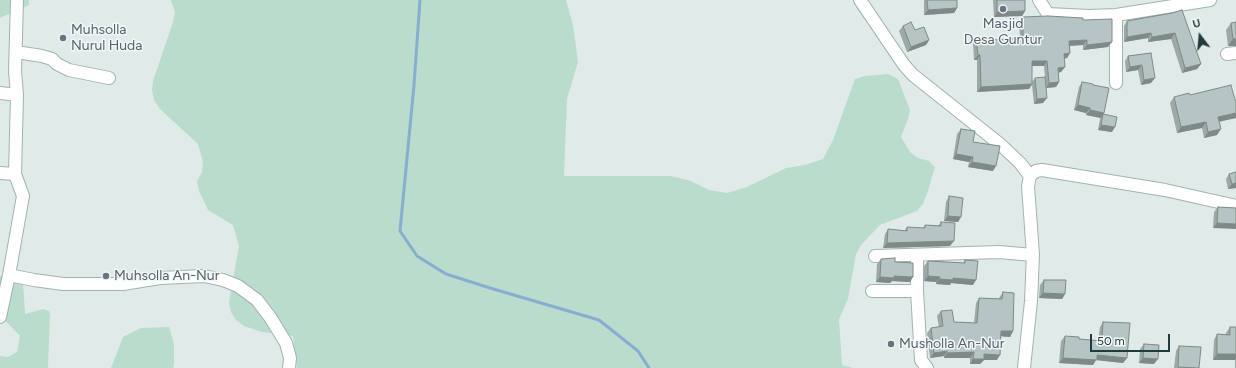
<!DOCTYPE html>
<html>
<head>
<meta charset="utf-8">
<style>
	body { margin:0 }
	#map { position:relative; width:1236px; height:368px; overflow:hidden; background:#e0ebe9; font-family:Figtree,sans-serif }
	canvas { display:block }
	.north { position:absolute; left:1180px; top:16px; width:40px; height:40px; -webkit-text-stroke:3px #f0f7f6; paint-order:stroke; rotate:344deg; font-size:11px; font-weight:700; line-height:16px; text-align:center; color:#213a3b }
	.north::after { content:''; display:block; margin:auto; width:14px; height:18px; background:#213a3b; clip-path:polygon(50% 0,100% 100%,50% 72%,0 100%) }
	.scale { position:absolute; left:1090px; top:334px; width:80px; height:18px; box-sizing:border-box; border:2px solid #213a3b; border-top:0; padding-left:5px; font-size:12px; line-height:14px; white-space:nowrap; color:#213a3b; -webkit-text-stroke:3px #f0f7f6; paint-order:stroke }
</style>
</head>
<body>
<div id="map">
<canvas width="1236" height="368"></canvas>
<div class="north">U</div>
<div class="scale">50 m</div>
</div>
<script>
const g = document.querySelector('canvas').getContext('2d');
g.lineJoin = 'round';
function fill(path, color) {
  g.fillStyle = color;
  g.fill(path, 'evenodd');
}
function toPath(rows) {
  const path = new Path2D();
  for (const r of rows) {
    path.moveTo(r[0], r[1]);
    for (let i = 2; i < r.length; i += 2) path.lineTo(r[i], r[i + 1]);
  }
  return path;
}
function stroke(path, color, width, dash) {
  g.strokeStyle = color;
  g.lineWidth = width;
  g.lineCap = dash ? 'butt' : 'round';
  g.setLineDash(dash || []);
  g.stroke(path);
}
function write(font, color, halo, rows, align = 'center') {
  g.font = font + ' Figtree,sans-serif';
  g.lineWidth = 3;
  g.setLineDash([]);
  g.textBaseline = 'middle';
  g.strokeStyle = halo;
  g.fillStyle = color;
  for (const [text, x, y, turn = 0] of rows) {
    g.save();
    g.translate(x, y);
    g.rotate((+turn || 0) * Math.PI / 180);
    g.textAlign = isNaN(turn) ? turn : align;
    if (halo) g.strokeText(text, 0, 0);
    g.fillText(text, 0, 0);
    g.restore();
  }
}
fill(toPath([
	[0,0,29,0,29,5,0,18],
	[171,0,566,0,573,25,578,62,567,99,564,176,671,176,691,181,709,190,727,193,747,187,786,168,805,165,823,159,833,140,855,79,865,76,888,74,898,79,910,110,908,119,901,137,910,152,918,158,929,161,935,167,927,194,923,204,917,211,880,225,861,245,856,254,848,299,839,319,842,365,853,368,297,368,293,336,262,332,244,326,236,320,231,312,229,302,239,246,233,225,208,210,199,191,197,181,202,172,203,162,198,144,160,109,154,100,152,90,153,81,173,22,175,12],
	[0,276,23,283,25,314,43,309,49,311,50,315,48,368,0,368,0,356,8,357,17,352,20,336,0,315],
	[169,327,174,344,174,365,173,368,111,368,123,337,141,328]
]), '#b9dccd');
stroke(toPath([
	[420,0,414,85,400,231,417,256,446,274,490,288,599,320,638,351,649,368]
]), '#88aecf', 3);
const minor = toPath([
	[17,0,15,71,17,95,15,174,23,196,9,275,34,280,63,284,123,284,160,278,204,276,223,280,238,286,257,300,270,317,286,343,290,358,289,368],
	[860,0,904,65,913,75,1001,145,1020,163,1030,176],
	[1039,0,1048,14,1089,16,1116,15,1210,0],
	[16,52,42,56,52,59,57,64,69,70,109,78],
	[1227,54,1236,53],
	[1116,83,1116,15],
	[0,93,17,95],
	[0,173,15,174],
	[917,255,917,291],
	[1033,255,1028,186,1030,176,1036,171,1042,170,1165,190,1236,206],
	[875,256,999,252,1033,255,1031,301,1024,368],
	[872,291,917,291,921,360,927,368],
	[0,317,9,275]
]);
stroke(minor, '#a3b2b1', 14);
stroke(minor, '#fff', 12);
fill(toPath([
	[924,0,957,0,957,8,954,13,924,15],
	[993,0,1025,0,1025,11,1022,16,994,17],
	[1172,13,1201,64,1197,69,1182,73,1171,39,1148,42,1148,38,1124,42,1124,26,1127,21],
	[1023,17,1083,20,1108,47,1083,50,1083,45,1070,46,1070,53,1067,58,1064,59,1065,67,1061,72,1058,73,1059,82,1056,87,1046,88,1044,66,1032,66,1032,82,1035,78,1047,98,1043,103,1034,104,1032,85,1029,89,977,92,977,60,974,60,973,43,976,38,992,40,1020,38,1019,22],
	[1236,22,1236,46,1228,46,1226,30,1231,23],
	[903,26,915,30,929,40,926,45,907,52,899,31],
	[1151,53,1151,83,1141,85,1138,70,1126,72,1125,61,1128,56],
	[1082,82,1093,85,1104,113,1101,118,1086,115,1086,113,1074,110,1079,87],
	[1190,95,1236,118,1219,121,1217,135,1204,138,1202,128,1177,133,1170,103,1174,97],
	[1103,114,1112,132,1098,130,1100,119],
	[961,129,973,142,993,171,968,167,969,162,953,159,957,134],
	[1236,172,1236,188,1228,189,1226,179,1229,174],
	[949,196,961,217,958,222,944,221,946,202],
	[1218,207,1236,208,1213,228,1214,212],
	[941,222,950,246,883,248,885,234,888,229,904,231,907,227,923,228,925,225,938,226],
	[881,259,895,262,910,282,892,281,890,283,876,282,877,264],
	[965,260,973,285,951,283,950,285,936,284,936,282,924,281,924,266,928,261,963,263],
	[1044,280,1065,294,1062,299,1039,298,1040,285],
	[1003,292,1013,331,1010,337,1001,336,997,360,984,360,980,364,970,364,970,358,944,358,944,356,930,358,927,333,931,328,939,327,937,316,941,311,954,322,974,323,976,303,979,298,999,299,999,298],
	[1103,322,1127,358,1123,363,1096,360,1093,365,1059,363,1061,341,1065,336,1079,339,1098,341,1100,327],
	[1230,327,1236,327,1236,368,1235,368,1235,360,1213,360,1214,340,1217,334,1226,334,1226,333],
	[1144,344,1154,364,1139,363,1140,349],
	[1179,346,1199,368,1174,368,1176,351]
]), '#9ca9a8');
fill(toPath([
	[957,8,954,13,924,15,928,10],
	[1025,11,1022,16,994,17,997,12],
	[1151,33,1148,38,1124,42,1127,37],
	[1175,33,1171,39,1148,42,1152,37],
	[1233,39,1236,39,1236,46,1228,46],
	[929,40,926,45,907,52,911,47],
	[1087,40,1083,45,1066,46,1069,41],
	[1112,42,1108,47,1083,50,1087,45],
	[1070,53,1067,58,1060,59,1064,54],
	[978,55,980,55,977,60,974,60],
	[1032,61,1047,61,1044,66,1028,66],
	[1201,64,1197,69,1182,73,1185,68],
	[1142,65,1138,70,1126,72,1130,67],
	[1065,67,1061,72,1055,73,1058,68],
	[1155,78,1151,83,1141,85,1144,80],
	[1059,82,1056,87,1046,88,1049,83],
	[1032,84,1029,89,977,92,981,87],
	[1047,98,1043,103,1034,104,1037,99],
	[1078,105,1090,108,1086,113,1074,110],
	[1090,110,1104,113,1101,118,1086,115],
	[1236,113,1236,118,1214,123,1218,117],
	[1206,122,1202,128,1177,133,1181,127],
	[1101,125,1115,127,1112,132,1098,130],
	[1221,129,1217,135,1204,138,1208,132],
	[956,154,973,157,969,162,953,159],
	[972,162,996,166,993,171,968,167],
	[1236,183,1236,188,1228,189,1232,184],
	[948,216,961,217,958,222,944,221],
	[1217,223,1236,224,1236,229,1213,228],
	[954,241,950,246,883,248,887,243],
	[894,276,913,277,910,282,892,281,890,283,876,282,880,277],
	[928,276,940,277,936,282,924,281],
	[953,278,976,280,973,285,951,283,950,285,936,284,939,279],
	[1043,293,1065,294,1062,299,1039,298],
	[1001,331,1013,331,1010,337,998,336],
	[947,351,944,356,930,358,934,353],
	[974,352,970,358,944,358,947,353],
	[984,354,1000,355,997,360,984,360,980,364,970,364,973,359],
	[1217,354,1236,354,1236,358,1235,360,1213,360],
	[1097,355,1127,358,1123,363,1096,360,1093,365,1059,363,1063,358],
	[1143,358,1158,359,1154,364,1139,363]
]), '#7f8a88');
const building = toPath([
	[927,0,957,0,957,8,928,10,927,0],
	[997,0,1025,0,1025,11,997,12,997,0],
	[1182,10,1201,64,1185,68,1175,33,1152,37,1151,33,1127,37,1127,21,1172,13,1182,10],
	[1048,16,1083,18,1083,20,1112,19,1112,42,1087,45,1087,40,1069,41,1070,53,1064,54,1065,67,1058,68,1059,82,1049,83,1047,61,1032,61,1032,84,981,87,980,55,978,55,976,38,992,37,992,40,1023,38,1023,17,1048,16],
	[911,22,915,30,924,27,929,40,911,47,903,26,911,22],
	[1236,22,1236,39,1233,39,1231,23,1236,22],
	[1151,53,1155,78,1144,80,1142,65,1130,67,1128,56,1151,53],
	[1045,77,1047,98,1037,99,1035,78,1045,77],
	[1082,82,1093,84,1093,85,1109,88,1104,113,1090,110,1090,108,1078,105,1082,82],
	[1231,85,1235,100,1236,100,1236,113,1218,117,1221,129,1208,132,1206,122,1181,127,1174,97,1189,93,1190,95,1231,85],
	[1103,114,1117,117,1115,127,1101,125,1103,114],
	[961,129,975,131,973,142,1000,146,996,166,972,162,973,157,956,154,961,129],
	[1236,172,1236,183,1232,184,1229,174,1236,172],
	[949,196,963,198,961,217,948,216,949,196],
	[1218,207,1236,208,1236,224,1217,223,1218,207],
	[941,222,955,223,954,241,887,243,888,229,907,231,907,227,925,228,925,225,941,226,941,222],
	[895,258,895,262,913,263,913,277,894,276,894,278,880,277,881,259,895,258],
	[965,260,978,261,976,280,953,278,953,280,939,279,940,277,928,276,928,261,965,263,965,260],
	[1044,280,1066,280,1065,294,1043,293,1044,280],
	[1003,292,1014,293,1013,331,1001,331,1000,355,984,354,984,359,973,359,974,352,947,353,947,351,934,353,931,328,943,326,941,311,952,310,954,322,977,323,979,298,1002,299,1003,292],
	[1103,322,1130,323,1127,358,1097,355,1097,360,1063,358,1065,336,1079,337,1079,339,1102,341,1103,322],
	[1230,327,1236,327,1236,354,1217,354,1217,334,1230,335,1230,327],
	[1144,344,1159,345,1158,359,1143,358,1144,344],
	[1179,346,1201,347,1199,368,1178,367,1179,346]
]);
fill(building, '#b5c5c3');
stroke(building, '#7f8a88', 1);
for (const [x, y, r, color] of [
	[1003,9,4,"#6b7280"],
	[63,38,4,"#6b7280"],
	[106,276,4,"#6b7280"],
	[891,344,4,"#6b7280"]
]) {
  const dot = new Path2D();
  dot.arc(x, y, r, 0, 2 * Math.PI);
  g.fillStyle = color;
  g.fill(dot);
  stroke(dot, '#f0f7f6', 1.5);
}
write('14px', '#5b616d', '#f0f7f6', [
	["Masjid",1003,24,"center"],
	["Desa Guntur",1003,40,"center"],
	["Muhsolla",71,30],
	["Nurul Huda",71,46],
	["Muhsolla An-Nur",114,276],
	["Musholla An-Nur",899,344]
], 'left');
</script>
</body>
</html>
